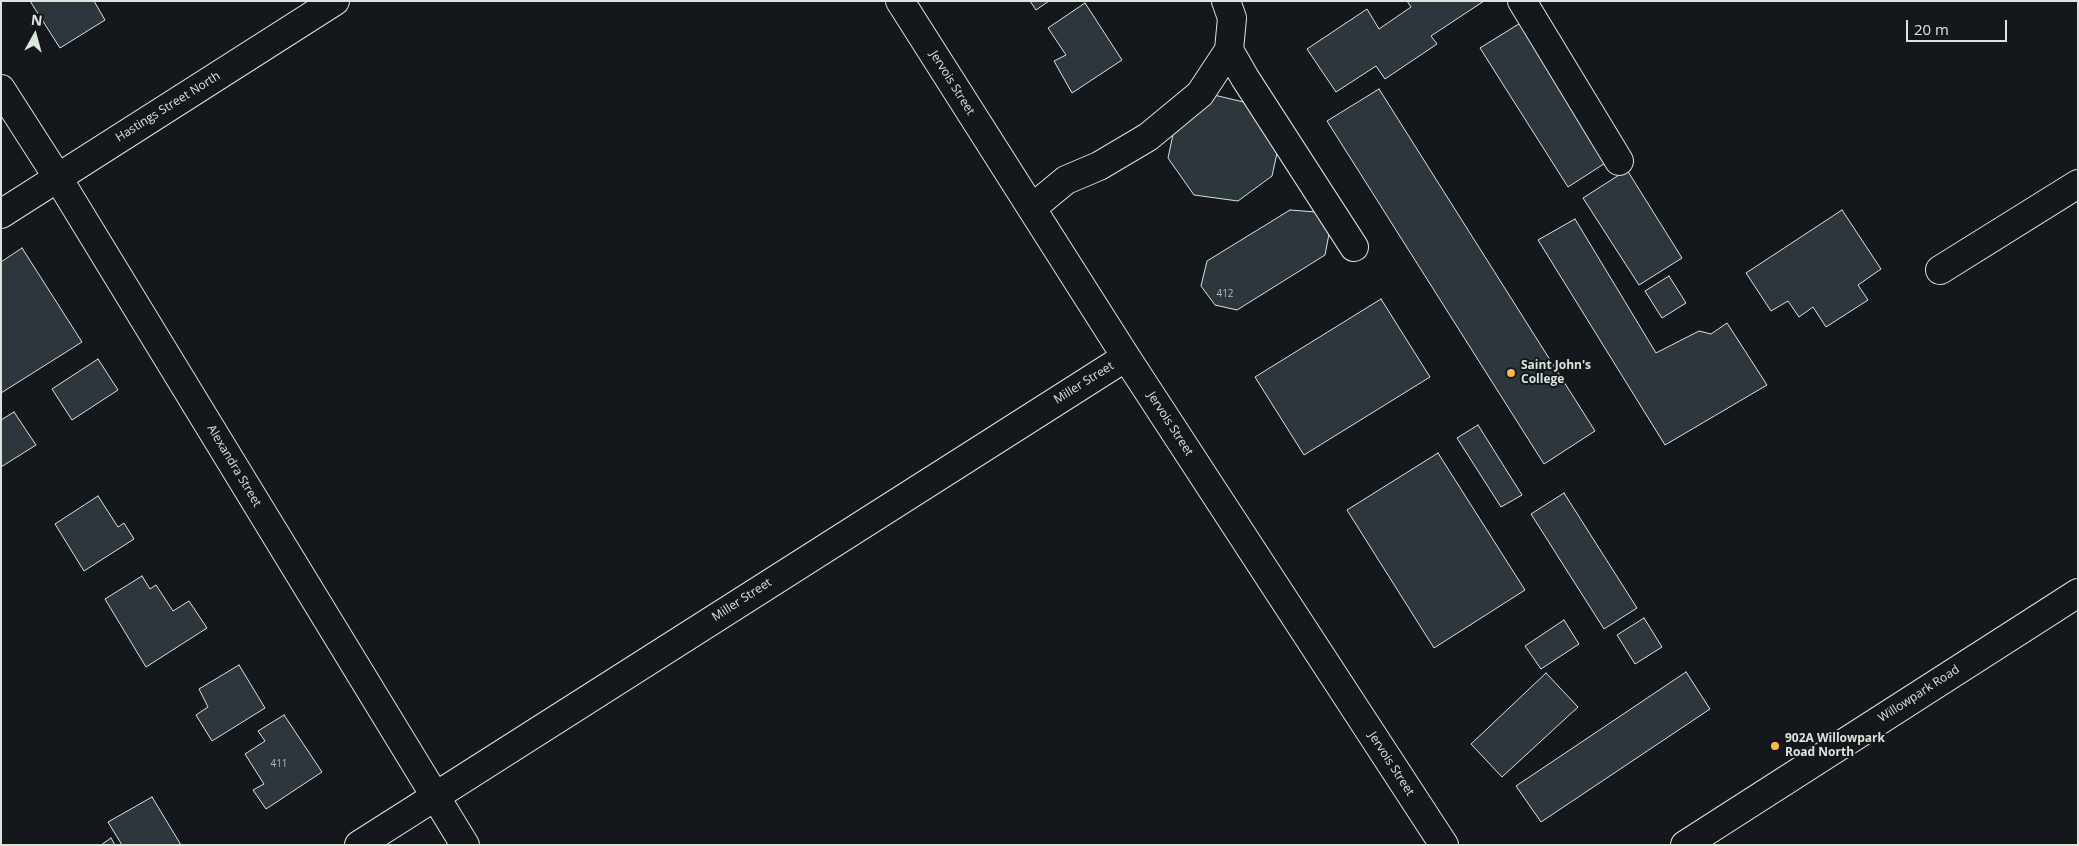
<!DOCTYPE html>
<html>
<head>
<meta charset="utf-8">
<style>
	body { margin:0 }
	#map { position:relative; width:2079px; height:846px; overflow:hidden; background:#14181c; font-family:"Open Sans",sans-serif }
	canvas { display:block }
	.frame { position:absolute; inset:0; border:2px solid #d8e6dc; pointer-events:none }
	.north { position:absolute; left:10px; top:10px; width:50px; height:50px; -webkit-text-stroke:4px #14181c; paint-order:stroke; rotate:7deg; font-size:14px; font-weight:700; line-height:20px; text-align:center; color:#d8e6dc }
	.north::after { content:''; display:block; margin:auto; width:18px; height:22px; background:#d8e6dc; clip-path:polygon(50% 0,100% 100%,50% 72%,0 100%) }
	.scale { position:absolute; left:1906px; top:20px; width:101px; height:22px; box-sizing:border-box; border:2px solid #d8e6dc; border-top:0; padding-left:6px; font-size:15px; line-height:18px; white-space:nowrap; color:#d8e6dc; -webkit-text-stroke:4px #14181c; paint-order:stroke }
</style>
</head>
<body>
<div id="map">
<canvas width="2079" height="846"></canvas>
<div class="frame"></div>
<div class="north">N</div>
<div class="scale">20 m</div>
</div>
<script>
const g = document.querySelector('canvas').getContext('2d');
g.lineJoin = 'round';
function fill(path, color) {
  g.fillStyle = color;
  g.fill(path, 'evenodd');
}
function toPath(rows) {
  const path = new Path2D();
  for (const r of rows) {
    path.moveTo(r[0], r[1]);
    for (let i = 2; i < r.length; i += 2) path.lineTo(r[i], r[i + 1]);
  }
  return path;
}
function stroke(path, color, width, dash) {
  g.strokeStyle = color;
  g.lineWidth = width;
  g.lineCap = dash ? 'butt' : 'round';
  g.setLineDash(dash || []);
  g.stroke(path);
}
function write(font, color, halo, rows, align = 'center') {
  g.font = font + ' "Open Sans",sans-serif';
  g.lineWidth = 4;
  g.setLineDash([]);
  g.textBaseline = 'middle';
  g.strokeStyle = halo;
  g.fillStyle = color;
  for (const [text, x, y, turn = 0] of rows) {
    g.save();
    g.translate(x, y);
    g.rotate((+turn || 0) * Math.PI / 180);
    g.textAlign = isNaN(turn) ? turn : align;
    if (halo) g.strokeText(text, 0, 0);
    g.fillText(text, 0, 0);
    g.restore();
  }
}
const building = toPath([
	[30,1,94,1,105,20,60,48,30,1],
	[1030,1,1049,1,1036,10,1030,1],
	[1407,1,1484,1,1431,36,1437,44,1385,79,1376,66,1336,92,1307,49,1367,9,1379,29,1411,7,1407,1],
	[1085,3,1122,60,1072,93,1054,61,1066,55,1048,28,1085,3],
	[1522,22,1610,160,1568,187,1480,48,1522,22],
	[1379,89,1595,431,1544,464,1327,121,1379,89],
	[1214,95,1252,104,1279,144,1272,176,1238,201,1194,195,1168,158,1176,120,1214,95],
	[1627,170,1682,258,1639,285,1583,198,1627,170],
	[1290,210,1316,212,1329,234,1325,255,1237,310,1215,305,1201,286,1207,261,1290,210],
	[1842,210,1881,269,1858,285,1868,300,1826,327,1813,307,1799,317,1788,301,1771,311,1746,273,1842,210],
	[1575,219,1656,353,1699,331,1711,334,1727,323,1767,385,1665,445,1538,240,1575,219],
	[22,248,82,342,1,393,1,262,22,248],
	[1669,276,1686,303,1662,318,1645,291,1669,276],
	[1381,299,1430,377,1304,455,1255,377,1381,299],
	[98,359,118,390,72,420,52,389,98,359],
	[14,412,36,445,1,467,1,420,14,412],
	[1478,425,1522,495,1501,507,1457,438,1478,425],
	[1438,453,1525,590,1434,648,1347,510,1438,453],
	[1564,493,1637,608,1604,629,1531,514,1564,493],
	[98,496,118,527,124,523,134,539,84,571,55,524,98,496],
	[142,576,150,589,156,585,173,611,189,601,207,628,146,667,105,599,142,576],
	[1644,618,1662,647,1635,664,1617,635,1644,618],
	[1564,620,1579,644,1541,669,1525,646,1564,620],
	[239,665,265,708,212,741,196,715,208,707,199,689,239,665],
	[1686,672,1710,709,1541,822,1516,786,1686,672],
	[1546,673,1578,707,1502,777,1471,744,1546,673],
	[284,715,322,772,266,809,253,790,264,784,245,754,265,741,258,731,284,715],
	[152,797,181,845,122,845,108,822,152,797],
	[111,838,115,845,101,845,111,838]
]);
fill(building, '#2c363c');
stroke(building, '#d8e6dc', 1);
const minor = toPath([
	[900,1,1126,357,1444,845],
	[1522,1,1619,161],
	[1229,50,1245,78,1354,247],
	[1,89,58,178,465,845],
	[1032,208,1066,180,1099,166,1148,137,1200,94,1229,50,1232,18,1226,1],
	[1,214,335,1],
	[1940,270,2078,184],
	[359,845,1126,357]
]);
const major = toPath([
	[1685,845,2078,593]
]);
stroke(minor, '#d8e6dc', 30);
stroke(major, '#d8e6dc', 30);
stroke(minor, '#14181c', 28);
stroke(major, '#14181c', 28);
for (const [x, y, r, color] of [
	[1511,373,5,"#ffb74d"],
	[1775,746,5,"#ffb74d"]
]) {
  const dot = new Path2D();
  dot.arc(x, y, r, 0, 2 * Math.PI);
  g.fillStyle = color;
  g.fill(dot);
  stroke(dot, '#14181c', 2);
}
write('10px', '#adbab4', null, [
	["412",1225,294],
	["411",279,764]
]);
write('12px', '#d8e6dc', '#14181c', [
	["Jervois Street",952,83,58],
	["Hastings Street North",168,107,-32],
	["Miller Street",1084,383,-32],
	["Jervois Street",1170,424,57],
	["Alexandra Street",234,466,59],
	["Miller Street",742,600,-33],
	["Willowpark Road",1919,694,-33],
	["Jervois Street",1391,764,57]
]);
write('bold 12px', '#d8e6dc', '#14181c', [
	["Saint John's",1521,366],
	["College",1521,380],
	["902A Willowpark",1785,739],
	["Road North",1785,753]
], 'left');
</script>
</body>
</html>
